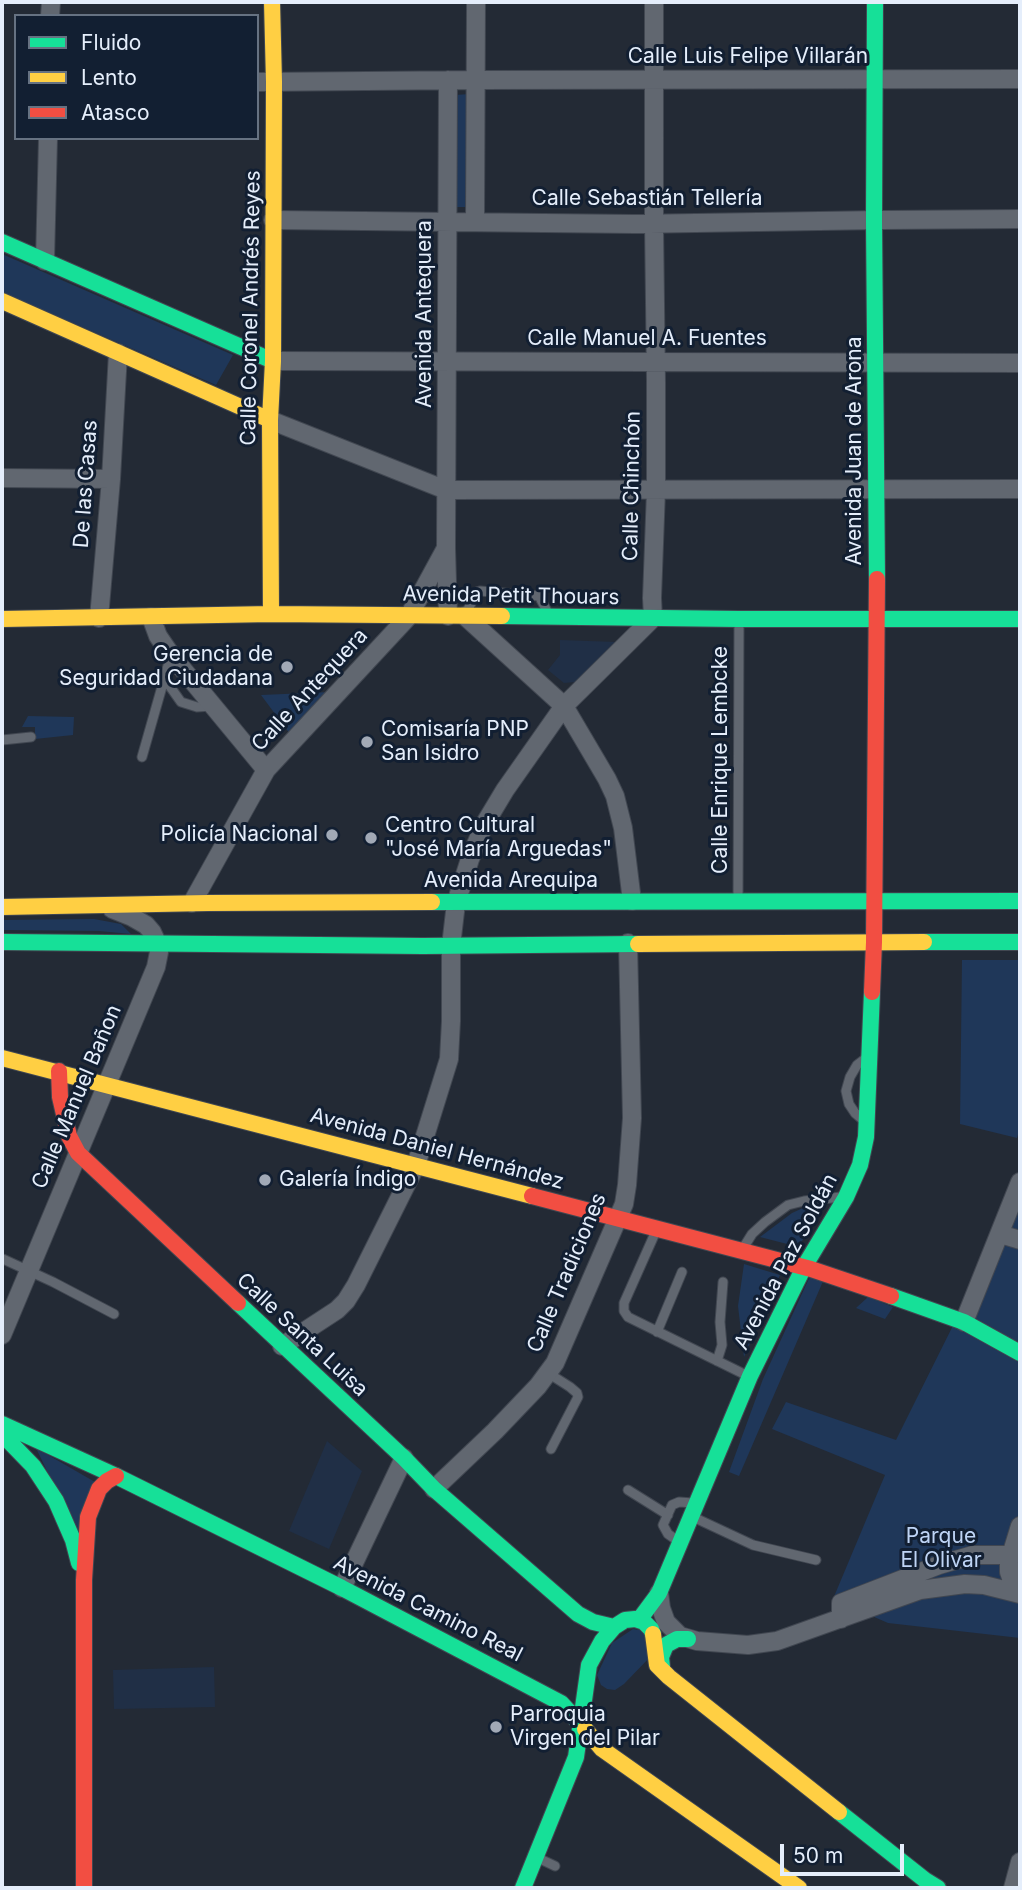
<!DOCTYPE html>
<html>
<head>
<meta charset="utf-8">
<style>
	body { margin:0 }
	#map { position:relative; width:1022px; height:1890px; overflow:hidden; background:#232a35; font-family:Inter,sans-serif }
	canvas { display:block }
	.frame { position:absolute; inset:0; border:4px solid #e5eefb; pointer-events:none }
	.legend { position:absolute; left:14px; top:14px; width:245px; height:126px; box-sizing:border-box; background:#121f32; border:2px solid #667282; margin:0; padding:9px 12px; list-style:none; font-size:21px; color:#e5eefb }
	.legend li { display:flex; align-items:center; gap:14px; height:35px }
	.legend b { width:35px; border:2px solid #667282 }
	.scale { position:absolute; left:780px; top:1844px; width:124px; height:32px; box-sizing:border-box; border:4px solid #e5eefb; border-top:0; padding-left:9px; font-size:21px; line-height:24px; white-space:nowrap; color:#e5eefb; -webkit-text-stroke:5px #121f32; paint-order:stroke }
</style>
</head>
<body>
<div id="map">
<canvas width="1022" height="1890"></canvas>
<div class="frame"></div>
<ul class="legend">
<li><b style="height:9px;background:#16e098"></b>Fluido</li>
<li><b style="height:9px;background:#ffcf43"></b>Lento</li>
<li><b style="height:9px;background:#f24e42"></b>Atasco</li>
</ul>
<div class="scale">50 m</div>
</div>
<script>
const g = document.querySelector('canvas').getContext('2d');
g.lineJoin = 'round';
function fill(path, color) {
  g.fillStyle = color;
  g.fill(path, 'evenodd');
}
function toPath(rows) {
  const path = new Path2D();
  for (const r of rows) {
    path.moveTo(r[0], r[1]);
    for (let i = 2; i < r.length; i += 2) path.lineTo(r[i], r[i + 1]);
  }
  return path;
}
function stroke(path, color, width, dash) {
  g.strokeStyle = color;
  g.lineWidth = width;
  g.lineCap = dash ? 'butt' : 'round';
  g.setLineDash(dash || []);
  g.stroke(path);
}
function write(font, color, halo, rows, align = 'center') {
  g.font = font + ' Inter,sans-serif';
  g.lineWidth = 6;
  g.setLineDash([]);
  g.textBaseline = 'middle';
  g.strokeStyle = halo;
  g.fillStyle = color;
  for (const [text, x, y, turn = 0] of rows) {
    g.save();
    g.translate(x, y);
    g.rotate((+turn || 0) * Math.PI / 180);
    g.textAlign = isNaN(turn) ? turn : align;
    if (halo) g.strokeText(text, 0, 0);
    g.fillText(text, 0, 0);
    g.restore();
  }
}
fill(toPath([
	[560,640,617,642,575,682,564,683,548,670,560,655],
	[327,1441,362,1471,329,1549,289,1531],
	[214,1667,215,1707,114,1709,113,1670]
]), '#202f46');
fill(toPath([
	[470,94,471,207,455,207,455,95],
	[2,254,233,355,216,385,2,292],
	[330,692,290,734,261,695],
	[28,716,74,717,73,735,35,739,35,727,22,727],
	[94,919,121,924,131,934,99,931,2,930,2,920],
	[962,960,1020,960,1020,1128,1017,1138,960,1124],
	[1020,1191,1020,1638,888,1623,833,1599,885,1475,772,1429,786,1402,896,1440],
	[819,1204,822,1206,823,1209,802,1241,797,1245,791,1245,760,1237,792,1213,803,1208],
	[744,1264,780,1275,744,1357,738,1306],
	[811,1274,824,1279,739,1476,729,1472,763,1379],
	[868,1297,893,1307,885,1319,856,1308],
	[36,1448,95,1482,81,1542],
	[633,1629,646,1631,652,1655,624,1684,615,1690,607,1689,601,1685,597,1675,612,1643]
]), '#1f3759');
const lane = toPath([
	[466,613,477,592,480,591,539,596,548,613],
	[164,678,181,702,197,707,212,706],
	[2,740,31,737],
	[142,757,171,655],
	[738,901,739,621],
	[862,1119,855,1113,849,1104,846,1091,850,1077,857,1065,866,1058],
	[656,1231,624,1303,624,1311,628,1317,748,1376],
	[742,1250,752,1234,765,1222,788,1205,804,1201,841,1197],
	[3,1259,53,1282,114,1314],
	[657,1332,682,1272],
	[717,1361,722,1345,720,1322,723,1282],
	[548,1373,570,1387,577,1393,578,1397,551,1449],
	[628,1490,668,1515],
	[693,1517,753,1545,816,1560],
	[678,1541,668,1534,663,1525,672,1505,679,1502,693,1503],
	[538,1858,555,1866]
]);
const street = toPath([
	[50,16,51,2],
	[448,80,446,548,448,616],
	[257,82,475,80,1020,79],
	[273,220,634,224,881,220,1020,219],
	[475,222,476,2],
	[45,261,48,138],
	[273,361,1020,363],
	[270,420,446,490,1020,489],
	[2,478,111,479],
	[465,616,564,706,607,779,615,796,623,828,632,901],
	[151,617,158,636,171,655,266,770],
	[99,618,111,479,118,353],
	[192,903,266,770,409,616,446,548],
	[1000,1234,1020,1240],
	[964,1322,1020,1182],
	[2,1335,156,967,159,952,158,945,152,932,146,925,132,917,112,909],
	[282,1346,337,1310,346,1301,356,1285,416,1165,449,1059,451,1021,451,946,456,903,470,859,484,825,505,790,564,706,653,618,652,598,656,490,656,382,654,224,654,2],
	[434,1489,495,1431,538,1386,555,1363,624,1204,627,1185,632,1118,628,943],
	[342,1588,404,1458],
	[1016,1592,1009,1572,1009,1562,1020,1526],
	[659,1593,661,1608,666,1622,680,1636,697,1641,748,1645,777,1641,920,1590,965,1584,984,1585,1020,1594],
	[841,1619,841,1603,939,1565,973,1555,1004,1555,1020,1553],
	[1013,1888,1020,1862]
]);
const fast = toPath([
	[875,2,874,220,877,579],
	[2,242,273,361],
	[502,616,739,619,1020,619],
	[432,902,1020,901],
	[2,942,423,946,638,944],
	[924,942,1020,942],
	[891,1296,964,1322,1020,1353],
	[238,1303,404,1458,434,1489,578,1614,593,1622,614,1627],
	[2,1424,116,1476,342,1588,561,1703,585,1729],
	[2,1434,33,1466,56,1501,73,1540,79,1563],
	[639,1620,659,1593,750,1376,804,1267,846,1197,860,1165,866,1137,872,992],
	[662,1667,661,1657,666,1645,677,1639,688,1639],
	[839,1812,925,1880,938,1888],
	[523,1888,576,1757,589,1665,602,1641,614,1627,625,1620,635,1619,644,1622,651,1629,653,1634]
]);
const slow = toPath([
	[2,301,270,420],
	[271,614,270,420,273,361,274,82,272,2],
	[2,619,271,614,502,616],
	[2,907,208,903,432,902],
	[638,944,924,942],
	[2,1058,532,1196],
	[653,1634,657,1665,669,1677,839,1812],
	[585,1729,602,1749,799,1888]
]);
const jam = toPath([
	[872,992,874,942,877,579],
	[59,1071,60,1097,69,1136,78,1153,238,1303],
	[532,1196,811,1269,891,1296],
	[84,1888,84,1580,88,1517,99,1489,107,1481,116,1476]
]);
stroke(lane, '#414751', 11);
stroke(street, '#414751', 20);
stroke(fast, '#414751', 18);
stroke(slow, '#414751', 18);
stroke(jam, '#414751', 18);
stroke(lane, '#616770', 9);
stroke(street, '#616770', 18);
stroke(fast, '#16e098', 16);
stroke(slow, '#ffcf43', 16);
stroke(jam, '#f24e42', 16);
for (const [x, y, r, color] of [
	[287,667,7,"#a1a9b6"],
	[367,742,7,"#a1a9b6"],
	[332,835,7,"#a1a9b6"],
	[371,838,7,"#a1a9b6"],
	[265,1180,7,"#a1a9b6"],
	[496,1727,7,"#a1a9b6"]
]) {
  const dot = new Path2D();
  dot.arc(x, y, r, 0, 2 * Math.PI);
  g.fillStyle = color;
  g.fill(dot);
  stroke(dot, '#121f32', 2.5);
}
write('21px', '#e5eefb', '#121f32', [
	["Calle Luis Felipe Villarán",748,57],
	["Calle Sebastián Tellería",647,199],
	["Calle Coronel Andrés Reyes",251,308,-89],
	["Avenida Antequera",425,314,-90],
	["Calle Manuel A. Fuentes",647,339],
	["Avenida Juan de Arona",855,451,-90],
	["De las Casas",86,484,-86],
	["Calle Chinchón",632,486,-89],
	["Avenida Petit Thouars",511,596,1],
	["Calle Antequera",310,690,-47],
	["Calle Enrique Lembcke",721,760,-90],
	["Avenida Arequipa",511,881],
	["Calle Manuel Bañon",77,1097,-67],
	["Avenida Daniel Hernández",437,1149,15],
	["Avenida Paz Soldán",786,1262,-62],
	["Calle Tradiciones",567,1273,-67],
	["Calle Santa Luisa",302,1335,43],
	["Avenida Camino Real",428,1609,27]
]);
write('21px', '#e5eefb', '#121f32', [
	["Gerencia de",273,655,"right"],
	["Seguridad Ciudadana",273,679,"right"],
	["Comisaría PNP",381,730],
	["San Isidro",381,754],
	["Centro Cultural",385,826],
	["\"José María Arguedas\"",385,850],
	["Policía Nacional",318,835,"right"],
	["Galería Índigo",279,1180],
	["Parroquia",510,1715],
	["Virgen del Pilar",510,1739]
], 'left');
write('21px', '#bed4f5', '#121f32', [
	["Parque",941,1537],
	["El Olivar",941,1561]
]);
</script>
</body>
</html>
